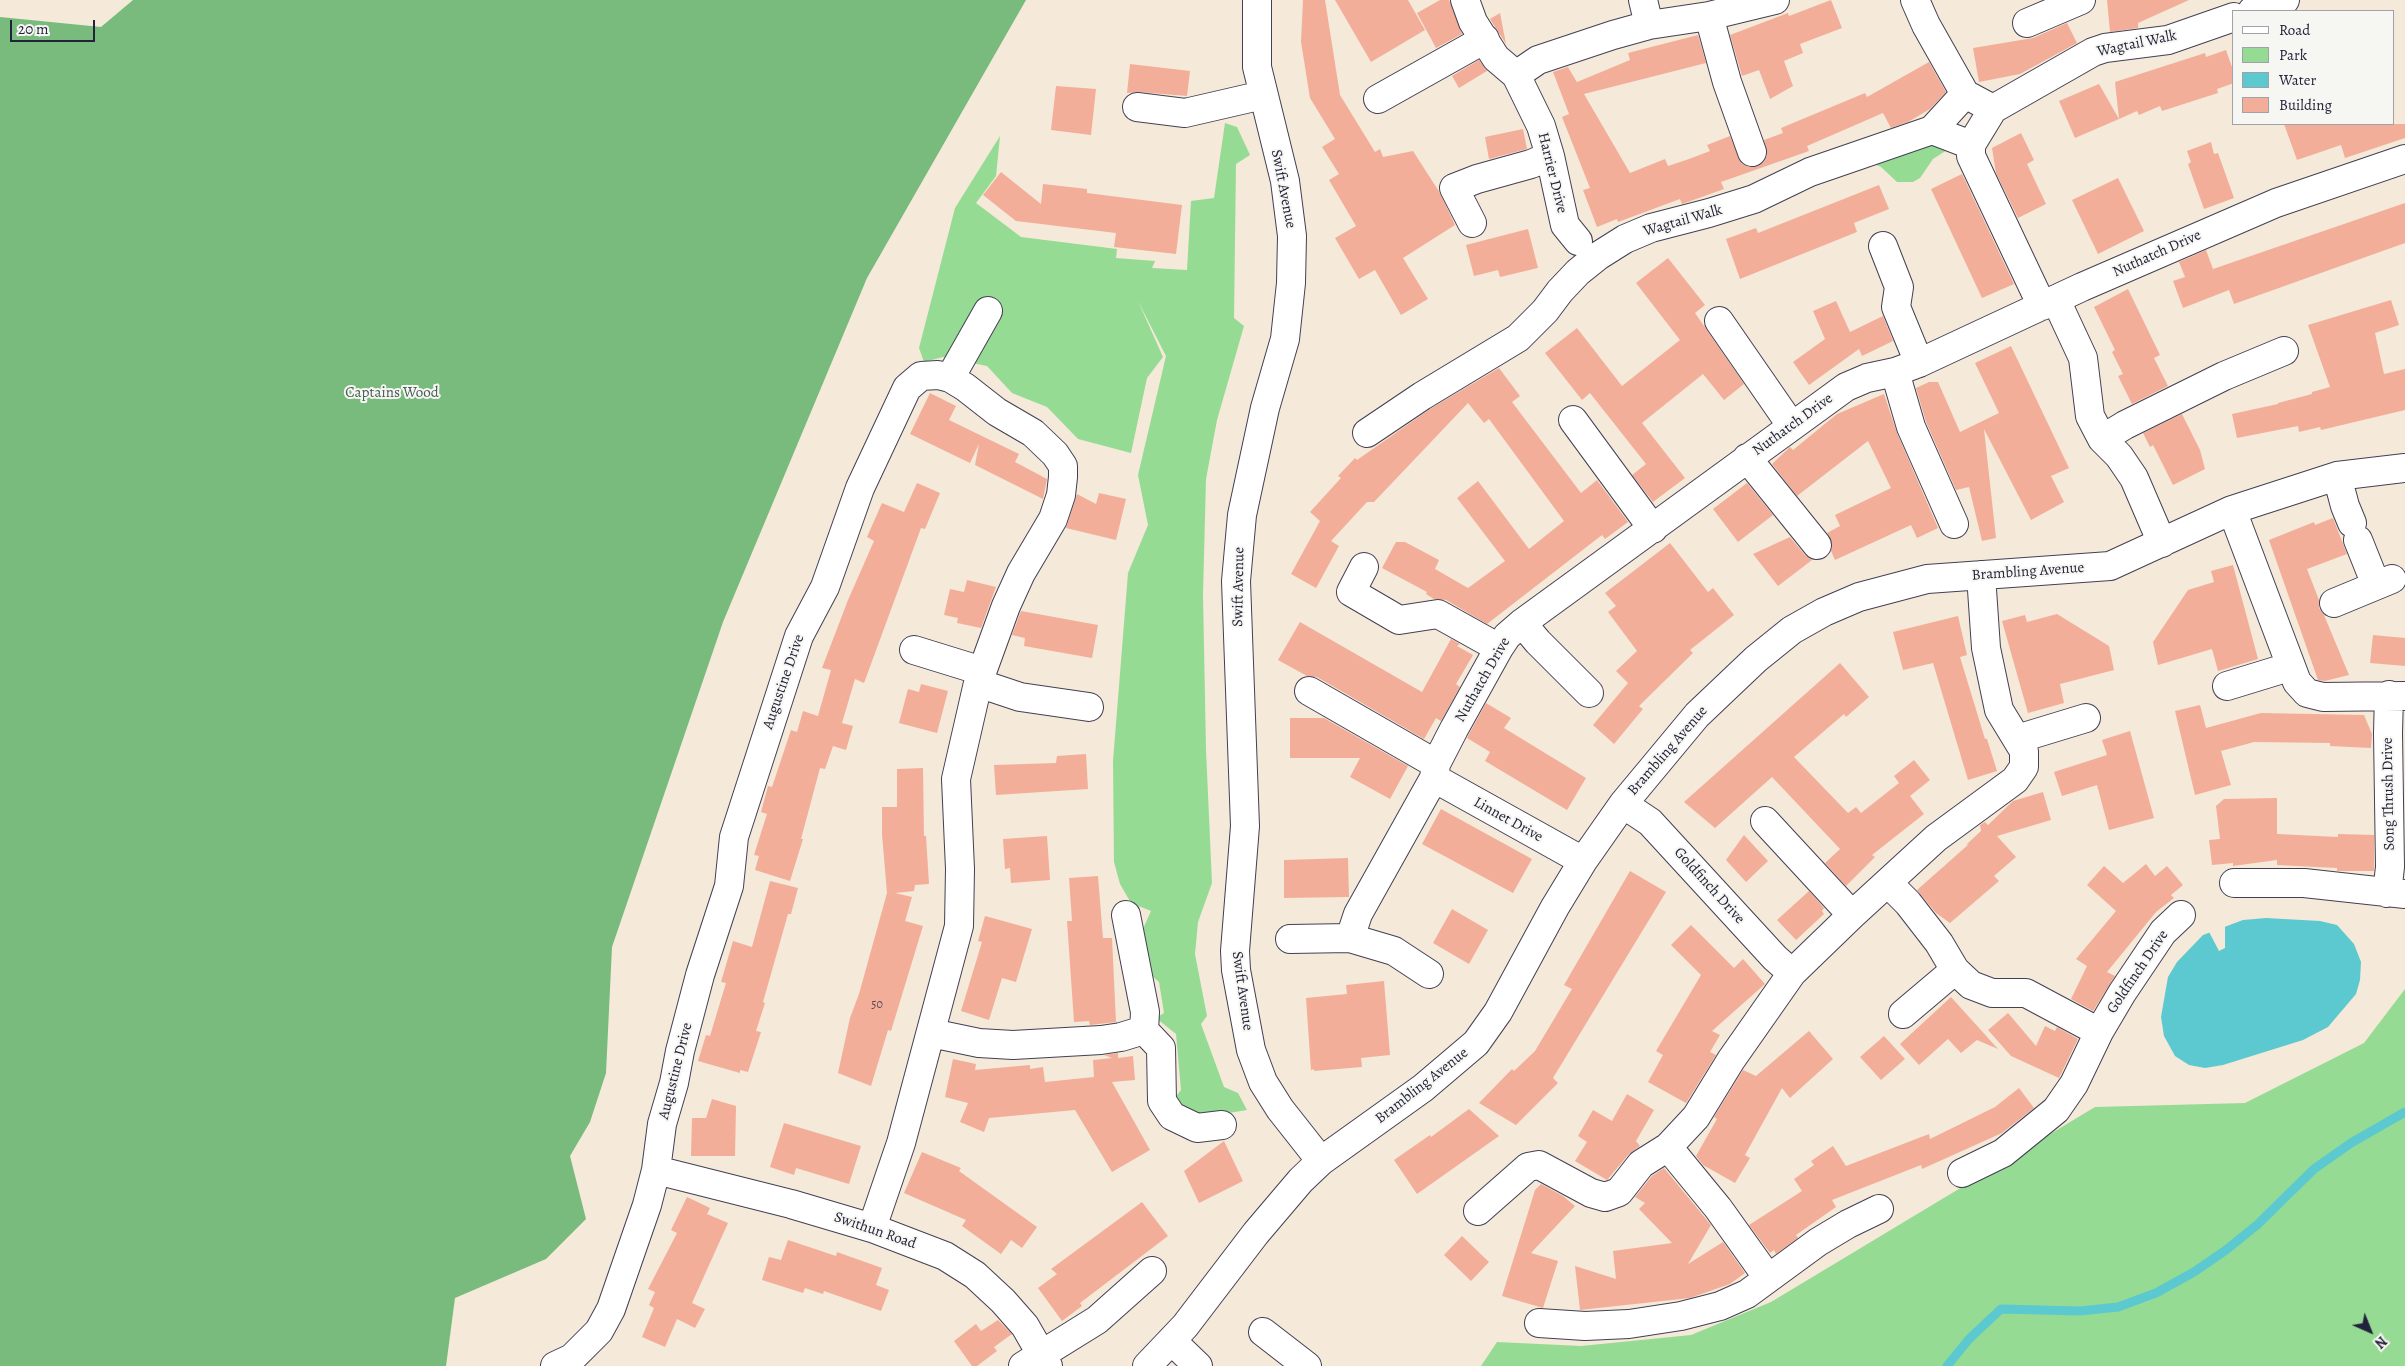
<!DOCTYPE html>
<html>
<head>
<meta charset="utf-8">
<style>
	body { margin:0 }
	#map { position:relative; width:2405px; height:1366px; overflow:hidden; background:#f5e9d9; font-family:Alegreya,serif }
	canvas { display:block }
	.legend { position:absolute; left:2232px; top:10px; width:162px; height:115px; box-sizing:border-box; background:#f6f6f2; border:1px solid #a1a1a9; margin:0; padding:6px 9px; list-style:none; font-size:15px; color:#22223b }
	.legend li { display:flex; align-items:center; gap:10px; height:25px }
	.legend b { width:25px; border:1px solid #a1a1a9 }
	.north { position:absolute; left:2345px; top:1306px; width:50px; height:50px; -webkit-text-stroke:4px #f6f6f2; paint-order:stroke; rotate:136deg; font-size:14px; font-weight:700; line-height:20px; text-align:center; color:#22223b }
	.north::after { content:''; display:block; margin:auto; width:18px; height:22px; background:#22223b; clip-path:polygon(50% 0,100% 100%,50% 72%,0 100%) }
	.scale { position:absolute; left:10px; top:20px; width:85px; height:22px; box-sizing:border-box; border:2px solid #22223b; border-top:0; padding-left:6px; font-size:15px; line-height:18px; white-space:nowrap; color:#22223b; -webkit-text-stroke:4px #f6f6f2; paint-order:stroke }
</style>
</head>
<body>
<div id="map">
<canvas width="2405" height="1366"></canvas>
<ul class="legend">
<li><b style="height:6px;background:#fff"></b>Road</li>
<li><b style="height:14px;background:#96db93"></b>Park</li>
<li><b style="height:14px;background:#5bc9cf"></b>Water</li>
<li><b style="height:14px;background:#f3ae9a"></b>Building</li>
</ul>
<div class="north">N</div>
<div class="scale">20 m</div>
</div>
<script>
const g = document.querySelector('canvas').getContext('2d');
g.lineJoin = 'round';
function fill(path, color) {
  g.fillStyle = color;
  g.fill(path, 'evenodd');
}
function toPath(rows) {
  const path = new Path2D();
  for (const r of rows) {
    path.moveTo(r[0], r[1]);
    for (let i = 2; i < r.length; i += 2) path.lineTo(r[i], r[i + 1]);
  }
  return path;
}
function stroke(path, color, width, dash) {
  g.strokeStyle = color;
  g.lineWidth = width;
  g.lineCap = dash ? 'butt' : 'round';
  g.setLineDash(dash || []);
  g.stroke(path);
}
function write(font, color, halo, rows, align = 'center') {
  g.font = font + ' Alegreya,serif';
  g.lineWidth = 4;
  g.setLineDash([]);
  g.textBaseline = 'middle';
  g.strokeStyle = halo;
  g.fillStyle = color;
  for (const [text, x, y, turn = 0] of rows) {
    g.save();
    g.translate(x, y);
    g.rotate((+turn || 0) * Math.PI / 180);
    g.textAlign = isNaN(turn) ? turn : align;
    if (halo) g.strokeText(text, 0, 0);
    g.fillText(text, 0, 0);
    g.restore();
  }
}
fill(toPath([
	[1225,123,1237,127,1250,155,1236,164,1234,318,1244,326,1217,420,1206,479,1203,595,1206,750,1212,883,1198,922,1195,954,1207,1016,1201,1024,1224,1087,1238,1093,1247,1110,1216,1115,1182,1113,1174,1099,1181,1090,1176,1034,1156,1018,1164,1013,1159,982,1151,975,1149,955,1138,940,1151,911,1131,903,1120,884,1114,862,1113,761,1128,573,1148,525,1138,475,1166,356,1138,301,1163,357,1147,378,1131,453,1078,439,1047,407,1012,393,987,366,943,357,924,362,919,348,955,208,1000,136,996,176,976,203,1021,237,1117,249,1116,258,1155,261,1152,268,1187,270,1191,201,1214,198],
	[1932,144,1947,150,1933,159,1920,178,1913,182,1897,182,1881,167,1870,162],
	[2405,989,2405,1366,1481,1366,1497,1342,1581,1346,1691,1335,1771,1302,2095,1107,2245,1103,2364,1043]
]), '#96db93');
fill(toPath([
	[133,0,1026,0,867,278,723,622,612,947,606,1073,590,1122,570,1156,586,1219,546,1259,455,1298,446,1366,0,1366,0,17,101,27]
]), '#78bb7d');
fill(toPath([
	[2266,918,2320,921,2337,925,2354,944,2361,962,2360,980,2356,994,2328,1027,2303,1040,2223,1065,2205,1068,2189,1065,2175,1056,2164,1036,2161,1017,2168,977,2177,962,2203,935,2243,920]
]), '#5bc9cf');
fill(toPath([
	[2225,923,2225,948,2219,951,2208,930]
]), '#f5e9d9');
stroke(toPath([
	[1947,1366,1969,1339,2001,1309,2080,1311,2118,1307,2156,1293,2194,1272,2226,1250,2257,1225,2314,1169,2351,1143,2405,1112]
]), '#5bc9cf', 9);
fill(toPath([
	[1303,0,1325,0,1340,95,1375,152,1380,149,1383,157,1413,151,1440,193,1455,225,1403,258,1428,299,1401,315,1375,270,1359,279,1335,238,1356,226,1329,180,1339,174,1322,147,1335,139,1310,98,1301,42],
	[1335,0,1408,0,1425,30,1371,62],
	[1440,0,1449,0,1462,34,1436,48,1417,13],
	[1831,0,1842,28,1800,44,1803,53,1784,61,1793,86,1770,99,1759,70,1742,76,1730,35,1788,13,1789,16],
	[2107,0,2189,0,2138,23,2138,28,2110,32],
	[1500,13,1506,44,1490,19],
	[2067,23,2077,43,2020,74,1979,82,1973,48,2033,38],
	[1698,35,1706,63,1584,94,1630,173,1665,159,1668,166,1689,159,1710,151,1707,145,1730,136,1742,164,1749,167,1758,166,1764,162,1767,155,1764,140,1783,133,1781,128,1865,93,1867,97,1929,62,1946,92,1930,109,1908,122,1891,128,1883,113,1807,146,1809,151,1721,182,1724,189,1682,204,1680,199,1618,222,1617,219,1597,227,1583,190,1590,188,1562,117,1569,114,1553,72,1568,67,1578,84,1577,82,1630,60,1628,53],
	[2226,50,2234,73,2234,83,2217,89,2218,93,2162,111,2160,106,2139,115,2137,111,2119,119,2115,82,2205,53,2206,57],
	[1479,60,1487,71,1459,88,1452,76],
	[1130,64,1190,71,1187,96,1139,92,1127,93],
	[2099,84,2119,119,2075,138,2059,101],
	[1056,86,1096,89,1091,135,1051,130],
	[2284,124,2405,124,2405,138,2345,158,2341,145,2297,160],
	[1523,129,1527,149,1489,159,1485,137],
	[2021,133,2034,160,2027,164,2046,204,2018,218,1996,173,1992,148],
	[2211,142,2214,154,2218,153,2234,198,2204,209,2188,164,2191,162,2187,151],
	[1001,172,1041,204,1043,184,1087,189,1087,193,1182,205,1176,254,1114,247,1116,233,1016,221,983,195],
	[1962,174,2014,284,1982,298,1931,189],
	[2118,178,2144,231,2098,254,2072,200],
	[1879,185,1889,209,1854,223,1857,232,1740,279,1726,239,1756,228,1758,233],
	[2405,203,2405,243,2234,304,2229,290,2183,308,2173,281,2185,277,2179,262,2206,250,2213,269],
	[1528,229,1538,268,1500,277,1498,270,1474,276,1466,245],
	[1668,258,1705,305,1695,313,1744,384,1724,400,1703,374,1642,423,1685,478,1653,502,1632,475,1646,464,1590,393,1582,400,1545,353,1577,328,1622,386,1680,340,1636,283],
	[2128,289,2160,355,2154,358,2168,386,2132,404,2118,376,2123,374,2112,352,2115,350,2094,307],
	[2391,300,2399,325,2375,333,2384,374,2405,369,2405,410,2321,430,2320,427,2299,432,2298,426,2237,438,2232,414,2278,404,2278,403,2312,394,2312,392,2330,387,2308,325],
	[1836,301,1850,332,1883,316,1893,341,1862,356,1859,349,1809,385,1793,362,1825,339,1813,311],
	[2011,346,2069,468,2051,476,2064,502,2031,520,1984,429,1996,538,1982,541,1969,487,1956,490,1926,422,1916,388,1929,382,1938,382,1960,432,1999,413,1975,363],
	[1499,368,1520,396,1512,402,1581,493,1597,480,1628,522,1605,539,1602,535,1487,624,1446,600,1434,599,1426,594,1427,592,1382,568,1396,542,1405,542,1439,560,1435,569,1468,588,1505,561,1457,498,1478,481,1529,549,1564,521,1489,419,1484,423,1468,403,1374,502,1367,502,1331,541,1339,546,1316,588,1291,574,1320,521,1310,512,1341,478,1338,476,1355,458,1357,460,1430,409],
	[930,393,956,406,949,420,1019,454,1015,462,1047,479,1043,499,975,465,979,444,970,463,910,434],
	[1884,394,1897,433,1938,528,1917,538,1911,525,1835,560,1831,551,1832,542,1827,533,1840,526,1835,515,1891,488,1868,441,1797,496,1772,464,1790,447,1793,450,1837,414],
	[2182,414,2200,450,2205,469,2173,485,2153,445,2150,447,2143,433],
	[917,483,940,493,925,529,921,528,864,683,855,679,842,723,853,726,846,750,833,746,825,769,820,768,801,839,803,839,790,881,755,870,759,856,754,855,767,814,761,812,768,786,772,787,791,730,797,732,803,711,818,716,831,670,822,668,848,600,874,541,867,537,882,503,904,512],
	[1747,483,1773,515,1738,542,1713,509],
	[1099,493,1126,499,1116,540,1066,528,1077,494,1096,504],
	[2333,518,2347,554,2307,569,2319,600,2319,608,2324,615,2349,675,2325,681,2318,680,2269,540,2314,522,2315,525],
	[1790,537,1805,555,1812,560,1778,586,1753,554],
	[1670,543,1708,592,1713,588,1734,615,1690,650,1693,653,1639,706,1643,709,1614,744,1593,725,1628,683,1616,671,1637,651,1608,612,1616,606,1605,593],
	[2233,565,2258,659,2218,671,2212,649,2158,665,2153,642,2188,590,2214,582,2211,571],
	[967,580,996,587,981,628,957,623,958,618,944,615,950,589,964,592],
	[1021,611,1098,625,1092,658,1024,646,1025,638,1012,635],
	[2057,614,2109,646,2114,670,2060,684,2064,703,2028,713,2002,621,2025,615,2027,622],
	[1958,616,1967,655,1960,657,1985,739,1987,739,1997,771,1968,780,1933,663,1903,670,1893,632],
	[1300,622,1422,692,1451,639,1460,644,1457,646,1473,655,1456,684,1460,687,1441,721,1436,718,1424,739,1317,677,1307,676,1278,660],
	[2373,635,2405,638,2405,666,2370,663],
	[1840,663,1869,697,1846,717,1844,714,1794,757,1848,813,1856,807,1861,813,1899,783,1894,776,1914,760,1930,780,1910,796,1924,814,1872,855,1875,857,1846,886,1825,863,1840,849,1772,777,1715,828,1684,802],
	[921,684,948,691,937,733,899,723,908,689,919,692],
	[1486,703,1511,718,1504,728,1586,778,1567,810,1485,761,1490,752,1467,738],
	[2200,705,2206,728,2261,713,2364,715,2372,734,2371,748,2330,746,2330,743,2254,742,2221,751,2231,785,2195,795,2175,711],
	[1290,718,1324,718,1408,766,1390,799,1350,777,1360,758,1290,758],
	[2130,731,2154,818,2109,830,2097,785,2062,796,2054,772,2107,755,2102,740],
	[1086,754,1088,789,996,795,994,765,1056,763,1057,756],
	[923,768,924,836,926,836,929,884,915,885,914,891,895,893,912,897,905,921,923,926,891,1031,888,1030,871,1086,838,1073,850,1018,859,994,887,893,882,834,882,807,897,807,897,769],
	[2043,792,2051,820,1997,836,2016,857,1994,876,1999,881,1950,923,1936,913,1917,890,1969,844,1966,845,1981,831,1980,825,1985,822,1988,825,2013,801],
	[2277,798,2277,834,2338,837,2338,834,2374,835,2374,871,2337,871,2337,868,2277,865,2277,860,2233,866,2233,863,2212,865,2209,840,2220,839,2216,806,2224,799],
	[1441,809,1532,859,1513,893,1422,844],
	[1744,835,1768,861,1746,882,1726,860],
	[1047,836,1050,880,1011,883,1010,868,1005,869,1003,839],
	[1348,858,1349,897,1284,898,1284,860],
	[2146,864,2155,876,2167,866,2183,885,2171,895,2174,898,2156,912,2107,972,2115,976,2093,1011,2071,999,2087,966,2076,959,2116,911,2087,885,2104,866,2123,883],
	[1630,871,1666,892,1553,1078,1558,1083,1516,1125,1479,1103,1512,1069,1514,1071,1535,1051,1572,989,1564,985],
	[1098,876,1103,938,1112,938,1116,1022,1090,1025,1089,1021,1074,1022,1067,921,1072,921,1069,878],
	[770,881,798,888,791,914,788,914,763,1002,765,1003,756,1031,761,1032,748,1072,740,1070,740,1073,698,1061,706,1035,710,1036,726,983,721,982,733,941,752,947],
	[1809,891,1824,908,1822,911,1824,914,1796,940,1777,920],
	[1452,909,1488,930,1469,964,1433,943],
	[985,916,1032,929,1016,982,1002,978,989,1020,961,1011,982,942,978,941],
	[1691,925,1734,968,1743,959,1765,984,1712,1031,1720,1035,1710,1052,1716,1055,1686,1103,1648,1082,1663,1055,1656,1051,1701,975,1671,945],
	[1384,981,1390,1055,1361,1058,1362,1067,1314,1071,1314,1069,1311,1070,1306,998,1347,994,1346,985],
	[1951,997,1998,1049,1977,1040,1961,1053,1948,1039,1919,1065,1900,1044],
	[2008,1013,2036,1046,2045,1026,2055,1031,2057,1027,2078,1039,2059,1078,2011,1056,1988,1030],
	[1809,1031,1833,1059,1790,1098,1782,1088,1745,1155,1750,1158,1735,1183,1703,1165,1696,1156,1717,1119,1714,1117,1743,1070,1756,1076],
	[1884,1036,1905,1059,1881,1080,1860,1057],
	[1118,1053,1118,1058,1133,1056,1135,1080,1112,1082,1150,1150,1112,1172,1075,1110,989,1118,984,1132,960,1122,968,1103,945,1097,953,1059,976,1064,975,1070,1030,1065,1030,1069,1043,1067,1045,1082,1094,1077,1093,1060,1112,1058,1104,1055],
	[2019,1088,2034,1108,2002,1133,1922,1169,1921,1165,1832,1200,1836,1207,1796,1235,1798,1238,1776,1254,1774,1250,1770,1253,1749,1225,1802,1191,1794,1179,1814,1165,1811,1161,1833,1146,1846,1166,1929,1134,1930,1139,1995,1107],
	[1627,1094,1654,1110,1636,1141,1640,1146,1629,1154,1607,1180,1575,1161,1587,1142,1578,1136,1593,1110,1612,1121],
	[712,1099,736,1106,735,1156,691,1156,692,1118,706,1118],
	[1469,1109,1499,1136,1417,1194,1394,1160,1430,1135,1431,1137],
	[784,1123,861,1146,849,1184,796,1168,794,1175,770,1167],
	[1224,1141,1243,1181,1199,1203,1184,1171],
	[922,1152,961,1168,959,1171,1037,1227,1022,1248,1011,1240,1001,1254,962,1226,966,1220,904,1193],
	[1664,1168,1711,1225,1688,1264,1723,1242,1745,1273,1730,1284,1690,1298,1580,1310,1575,1266,1616,1279,1613,1251,1672,1243,1639,1209,1645,1203,1635,1197,1652,1176],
	[1541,1184,1563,1196,1575,1206,1531,1253,1558,1261,1543,1308,1502,1296,1535,1190],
	[687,1197,710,1208,707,1214,728,1223,692,1303,705,1309,695,1328,677,1319,665,1347,642,1337,654,1308,649,1305,655,1292,648,1289,677,1233,671,1230],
	[1142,1202,1168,1236,1080,1303,1082,1306,1062,1321,1038,1288,1057,1274,1051,1269],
	[1462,1236,1489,1262,1471,1281,1444,1255],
	[788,1240,836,1256,837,1252,882,1268,876,1285,889,1290,881,1311,824,1291,823,1294,805,1288,803,1293,762,1280,769,1257,781,1260],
	[998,1320,1012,1334,994,1347,997,1351,977,1366,972,1366,954,1341,976,1324,981,1331]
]), '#f3ae9a');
const minor = toPath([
	[1257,0,1257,67,1285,181,1292,236,1291,283,1285,339,1265,408,1242,515,1236,581,1245,826,1235,951,1236,970,1251,1050,1263,1082,1280,1109,1321,1161],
	[1465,0,1473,22,1496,58,1516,75,1541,126,1550,156,1565,225,1578,241],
	[1643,0,1649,25],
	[1915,0,1926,25,1965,94,1993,109],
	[2252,11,2285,0],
	[1709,16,1727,82,1752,152],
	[2027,23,2081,0],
	[1516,75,1538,60,1613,35,1649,25,1709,16,1775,0],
	[1378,99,1485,39],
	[1137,107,1185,113,1263,95],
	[1932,130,1965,94],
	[1472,223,1454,188,1477,179,1531,164,1550,156],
	[1883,246,1899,287,1896,307,1919,363],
	[2056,300,2083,358,2090,416,2102,439,2119,456,2134,478,2162,543],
	[2042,306,1971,156,1971,145,1993,109,2093,52,2105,48,2168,40,2234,17],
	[1719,321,1791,425],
	[1895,372,1911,427,1954,524],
	[950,378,988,311],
	[1573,420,1653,529],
	[1367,433,1422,396,1518,338,1545,311,1560,291,1578,272,1598,256,1625,239,1651,228,1709,213,1754,199,1810,172,1932,130,1971,145],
	[2102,439,2125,425,2224,376,2284,351],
	[1747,458,1817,545],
	[2337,476,2345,506,2352,523],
	[2232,510,2297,682,2307,693,2323,697,2405,696],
	[2358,540,2376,585],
	[1364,567,1351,592,1399,620,1438,614,1499,648],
	[2334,603,2392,579],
	[1522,623,1538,642,1589,693],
	[914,650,982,671],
	[978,683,1020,697,1089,707],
	[2227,686,2289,667],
	[1309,691,1436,764],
	[2017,739,2086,718],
	[1434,778,1583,861],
	[1623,804,1650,822,1775,958,1792,973],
	[1765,821,1852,915],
	[1888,883,1908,903,1939,943,1955,970,1971,985,1992,993,2026,993,2099,1032],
	[2234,883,2304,883,2405,894],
	[2387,893,2390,867,2388,733,2389,695],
	[1126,915,1145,1012,1144,1030,1161,1048,1162,1101,1172,1116,1197,1128,1222,1125],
	[1350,938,1358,914,1434,778,1436,764,1454,729,1499,648,1507,636,1522,623,1846,387,1867,378,1895,372,1919,363,2082,287,2276,203,2405,159],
	[1290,939,1350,938,1394,951,1429,974],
	[1903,1014,1955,970],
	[931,1033,979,1043,1013,1045,1101,1040,1121,1037,1144,1030],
	[1668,1147,1718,1208,1768,1278],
	[656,1170,791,1204,872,1228,945,1256,975,1275,1003,1301,1025,1326,1048,1366],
	[1962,1173,2003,1153,2056,1110,2074,1084,2099,1032,2122,993,2163,932,2181,915],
	[1478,1211,1528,1167,1539,1165,1591,1193,1605,1197,1619,1192,1641,1164,1668,1147,1696,1117,1731,1060,1792,973,1852,915,1936,838,2015,780,2024,767,2024,751,1999,710,1986,648,1981,575],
	[1539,1323,1585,1326,1629,1324,1681,1316,1720,1306,1747,1294,1818,1242,1848,1224,1879,1209],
	[1263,1332,1307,1366],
	[1172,1341,1198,1366],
	[555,1366,572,1358,599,1331,611,1309,647,1205,656,1170,662,1124,674,1083,680,1051,700,975,729,886,734,837,799,636,825,587,860,488,907,388,921,376,938,375,950,378,965,387,997,412,1033,433,1055,454,1063,466,1063,477,1061,495,1053,519,1021,573,1006,606,978,683,956,779,960,869,959,926,901,1143,872,1228],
	[1023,1366,1097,1320,1152,1271],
	[1147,1366,1185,1326,1256,1233,1301,1180,1321,1161,1423,1088,1476,1043,1498,1012,1555,907,1583,861,1623,804,1697,715,1756,659,1792,630,1824,612,1859,597,1927,579,2110,566,2232,510,2337,476,2405,468]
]);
stroke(minor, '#424053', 30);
stroke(minor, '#fff', 28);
write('12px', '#564553', null, [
	["50",877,1005]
]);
write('15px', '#22223b', '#f6f6f2', [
	["Wagtail Walk",2137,44,-12],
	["Harrier Drive",1552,173,76],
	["Swift Avenue",1283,189,79],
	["Wagtail Walk",1683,221,-16],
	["Nuthatch Drive",2157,254,-24],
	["Nuthatch Drive",1793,425,-36],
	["Brambling Avenue",2028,572,-4],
	["Swift Avenue",1239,587,-89],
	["Nuthatch Drive",1483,680,-60],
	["Augustine Drive",784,682,-71],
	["Brambling Avenue",1668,751,-49],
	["Song Thrush Drive",2389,794,-91],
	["Linnet Drive",1508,820,29],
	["Goldfinch Drive",1709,886,48],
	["Goldfinch Drive",2138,972,-56],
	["Swift Avenue",1242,991,82],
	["Augustine Drive",676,1071,-76],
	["Brambling Avenue",1422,1086,-38],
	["Swithun Road",875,1231,19]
]);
write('15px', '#455a55', '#f6f6f2', [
	["Captains Wood",392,393]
]);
</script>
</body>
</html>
